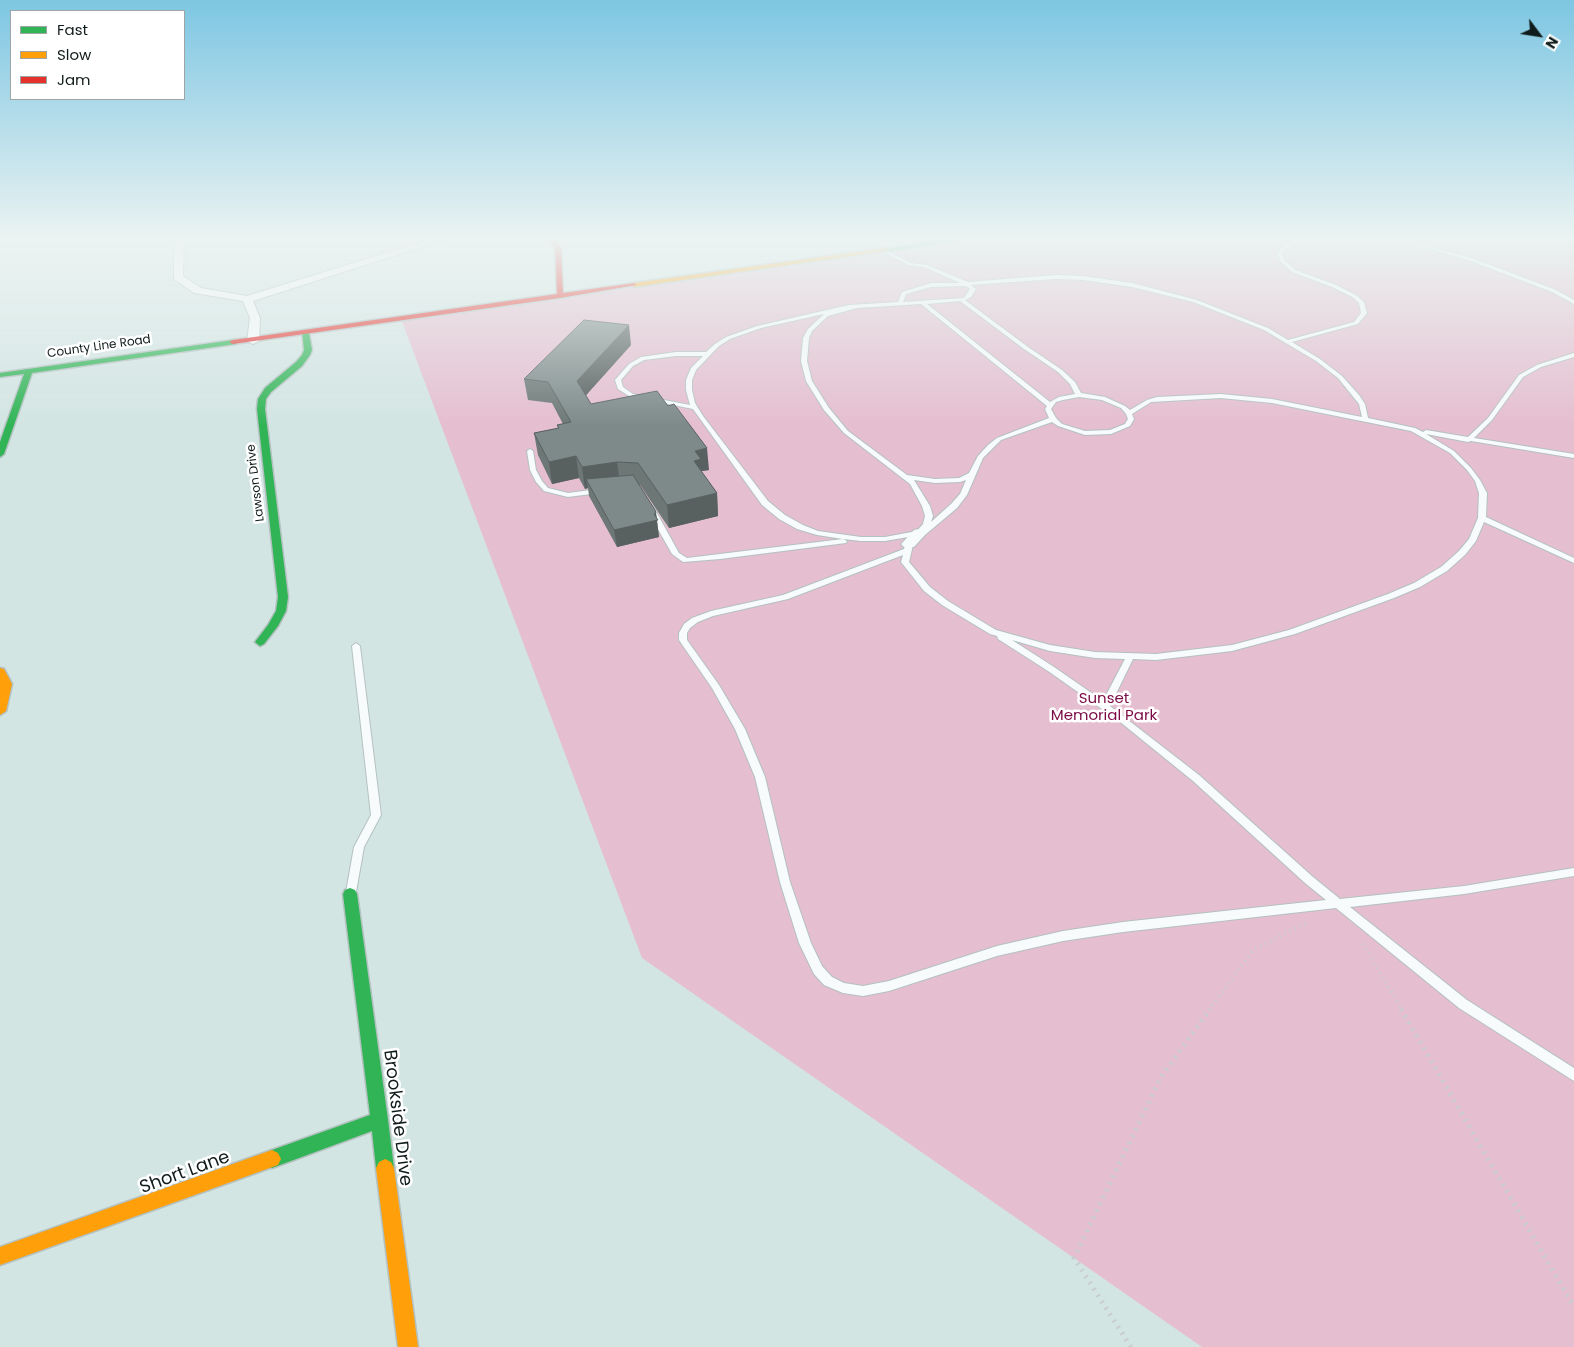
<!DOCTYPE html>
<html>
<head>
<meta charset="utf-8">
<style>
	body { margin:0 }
	#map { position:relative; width:1574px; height:1347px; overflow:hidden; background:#d3e5e3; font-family:Poppins,sans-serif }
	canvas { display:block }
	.legend { position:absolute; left:10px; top:10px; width:175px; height:90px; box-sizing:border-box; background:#fff; border:1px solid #9fa4a4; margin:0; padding:6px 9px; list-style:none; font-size:15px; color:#101c1b }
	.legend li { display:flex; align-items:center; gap:10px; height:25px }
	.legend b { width:25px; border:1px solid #9fa4a4 }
	.north { position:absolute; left:1514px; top:10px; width:50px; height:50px; -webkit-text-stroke:4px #fff; paint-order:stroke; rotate:121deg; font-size:14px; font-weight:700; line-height:20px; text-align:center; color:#101c1b }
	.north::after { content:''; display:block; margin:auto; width:18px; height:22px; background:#101c1b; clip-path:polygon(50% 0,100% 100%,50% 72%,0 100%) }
</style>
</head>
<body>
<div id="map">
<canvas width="1574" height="1347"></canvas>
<ul class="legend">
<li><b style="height:6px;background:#30b455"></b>Fast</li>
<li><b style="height:6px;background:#ff9f0a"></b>Slow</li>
<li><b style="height:6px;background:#e5322d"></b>Jam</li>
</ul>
<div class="north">N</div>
</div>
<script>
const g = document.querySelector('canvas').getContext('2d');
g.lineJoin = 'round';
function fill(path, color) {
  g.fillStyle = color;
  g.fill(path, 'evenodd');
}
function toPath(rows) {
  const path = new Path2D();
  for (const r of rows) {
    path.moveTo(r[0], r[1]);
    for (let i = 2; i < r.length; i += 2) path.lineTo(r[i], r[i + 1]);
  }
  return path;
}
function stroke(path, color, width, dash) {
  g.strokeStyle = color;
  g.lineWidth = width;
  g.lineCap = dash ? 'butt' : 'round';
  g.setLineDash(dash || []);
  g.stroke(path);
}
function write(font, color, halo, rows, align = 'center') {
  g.font = font + ' Poppins,sans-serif';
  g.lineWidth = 5;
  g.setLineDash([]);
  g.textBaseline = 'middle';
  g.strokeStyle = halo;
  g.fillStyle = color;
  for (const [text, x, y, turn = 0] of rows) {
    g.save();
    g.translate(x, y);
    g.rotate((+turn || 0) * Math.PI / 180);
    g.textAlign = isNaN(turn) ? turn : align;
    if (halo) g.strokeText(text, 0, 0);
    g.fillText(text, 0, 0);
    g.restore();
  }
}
fill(toPath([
	[968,237,1574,237,1574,1347,1202,1347,642,958,401,319]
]), '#e5becf');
const lane = toPath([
	[1309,237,1321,237,1300,241,1286,249,1282,253,1284,260,1296,270,1336,285,1356,295,1364,302,1367,313,1358,324,1292,342,1320,359,1342,376,1359,395,1365,404,1368,418,1415,428,1423,432,1426,430,1468,437,1488,418,1519,375,1537,365,1574,353,1574,357,1541,367,1523,377,1492,420,1474,438,1574,454,1574,458,1471,441,1468,442,1426,434,1454,451,1471,468,1480,480,1487,493,1486,517,1574,558,1574,563,1484,522,1476,541,1465,555,1447,571,1420,587,1394,598,1295,634,1232,651,1156,660,1133,659,1110,706,1199,775,1313,877,1340,899,1464,886,1574,868,1574,876,1464,894,1350,907,1467,1000,1574,1068,1574,1081,1459,1008,1336,908,1123,932,1063,941,997,956,889,991,863,996,843,993,824,985,814,974,799,943,780,882,755,777,735,729,712,688,679,640,679,633,684,624,692,618,711,611,783,595,904,549,906,542,914,536,885,541,861,541,843,539,847,541,846,543,720,559,683,562,672,554,646,508,647,506,653,506,679,553,687,558,843,539,817,535,797,529,779,519,762,505,693,409,629,396,618,389,615,380,629,364,641,357,676,352,706,352,715,344,726,337,757,326,849,305,898,302,902,292,931,283,960,283,924,267,908,265,882,251,882,250,884,249,911,263,927,265,968,282,1056,275,1083,276,1132,283,1197,300,1268,328,1288,340,1354,322,1361,313,1359,303,1352,297,1332,287,1292,272,1280,261,1278,253,1282,247,1297,239,1309,237],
	[1056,279,1083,280,1132,287,1193,302,1264,330,1316,361,1338,378,1359,404,1362,417,1272,399,1221,394,1157,397,1147,400,1130,410,1125,406,1105,397,1081,393,1075,382,1062,370,1028,347,965,300,971,297,976,289,971,285,1056,279],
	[966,286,970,289,964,298,903,302,906,294,931,287,966,286],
	[960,301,1024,349,1058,372,1070,384,1075,394,1059,397,1050,402,927,304,960,301],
	[921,304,1047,406,1045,409,1049,418,997,438,988,445,978,456,969,473,959,478,935,479,907,475,848,431,829,408,812,381,807,361,809,338,812,331,828,316,857,308,921,304],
	[824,314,808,329,803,338,801,361,806,381,824,410,844,433,910,484,922,506,925,516,923,524,917,531,885,537,861,537,818,531,803,525,785,515,768,501,703,416,695,403,692,390,692,380,696,370,719,346,730,339,761,328,824,314],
	[676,356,703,356,691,368,686,380,686,390,690,405,633,394,623,387,621,380,633,366,644,360,676,356],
	[1079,397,1102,400,1121,408,1126,414,1128,419,1125,424,1110,430,1085,431,1062,424,1056,418,1051,409,1056,402,1063,400,1079,397],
	[1221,398,1272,403,1411,431,1450,453,1467,470,1475,481,1479,493,1478,518,1469,539,1459,551,1441,567,1414,583,1388,594,1289,630,1232,645,1156,654,1095,652,1050,645,996,630,948,601,930,587,909,562,913,545,957,508,967,495,983,458,1001,440,1052,422,1058,426,1085,435,1111,434,1130,426,1134,419,1132,414,1151,402,1221,398],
	[914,480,935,483,960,482,966,480,960,494,951,504,931,522,933,516,930,506,914,480],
	[903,555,901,562,924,591,942,605,990,634,997,636,998,639,1048,671,1119,721,1193,781,1305,883,1326,900,1123,922,1063,931,997,946,889,981,863,986,844,983,832,977,822,966,811,943,790,882,765,777,745,729,719,685,687,640,687,633,690,628,698,622,713,616,788,599,903,555],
	[1012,640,1050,651,1095,658,1125,659,1103,701,1054,667,1012,640],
	[1371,237,1381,237,1424,245,1472,258,1556,290,1574,300,1574,304,1552,292,1468,260,1423,247,1371,237],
	[530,449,533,451,536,470,542,481,548,488,568,493,599,489,603,491,599,493,568,497,544,491,536,482,530,470,527,451,530,449],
	[356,643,360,646,381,815,364,847,356,892,355,895,351,896,347,895,346,892,354,847,371,815,352,646,356,643]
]);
const street = toPath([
	[174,237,184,237,183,276,201,288,247,296,437,237,452,237,253,301,260,318,259,341,253,344,247,341,250,318,243,301,194,293,174,279,174,237],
	[919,529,924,530,926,533,924,536,914,547,904,547,901,544,904,541,914,530,919,529]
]);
const fast = toPath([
	[962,237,978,237,885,252,882,250,962,237],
	[302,331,309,333,312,350,310,355,302,366,271,392,266,399,265,409,288,597,286,611,278,626,264,644,260,646,255,642,268,625,276,611,278,597,257,409,258,399,265,388,296,362,302,355,304,350,302,331],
	[233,340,236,340,236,344,32,373,4,454,0,457,0,442,24,374,0,377,0,373,233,340],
	[350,888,355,890,357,894,388,1120,394,1168,391,1174,385,1177,379,1174,376,1168,372,1131,272,1168,266,1165,263,1159,266,1153,272,1150,370,1115,343,894,345,890,350,888]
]);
const slow = toPath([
	[885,248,888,250,887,251,634,287,631,285,634,283,885,248],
	[0,668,4,669,12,684,6,711,0,715,0,668],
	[272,1150,278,1153,281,1159,278,1165,0,1265,0,1247,272,1150],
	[385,1159,391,1162,394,1168,418,1347,398,1347,376,1168,379,1162,385,1159]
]);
const jam = toPath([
	[547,237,553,237,561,248,563,293,634,283,637,285,560,298,233,344,229,342,233,340,557,294,555,248,547,237]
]);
stroke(lane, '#b3c1c0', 2);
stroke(street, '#b3c1c0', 2);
stroke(fast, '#b3c1c0', 3);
stroke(slow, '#b3c1c0', 3);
stroke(jam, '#b3c1c0', 3);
stroke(toPath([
	[1363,944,1402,1010],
	[1209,1010,1253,950,1305,923]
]), '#c8cecd', 4, [1, 4.5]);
stroke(toPath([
	[1401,1009,1574,1307],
	[1131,1347,1074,1258,1161,1077,1210,1009]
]), '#c8cecd', 5, [2, 5.5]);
fill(lane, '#f8fbfb');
fill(street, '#f8fbfb');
fill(fast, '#30b455');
fill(slow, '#ff9f0a');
fill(jam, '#e5322d');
fill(toPath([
	[631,345,586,395,591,404,709,470,702,471,702,473,717,493,718,516,669,528,640,485,639,485,656,513,659,537,617,547,589,496,588,488,585,489,579,478,552,484,538,455,534,433,558,428,557,425,563,424,552,403,528,400,524,379]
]), '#6c7776');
fill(toPath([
	[629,325,631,345,580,402,577,381],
	[707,448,709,470,702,471,703,481,694,461,695,451],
	[576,456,579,478,552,484,549,462],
	[617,462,620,484,586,479,588,488,585,489,582,467],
	[717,493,718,516,669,528,667,505],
	[656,513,659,537,617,547,614,530]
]), '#586160');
const building = toPath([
	[584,320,629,325,577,381,591,404,657,391,668,406,674,404,707,448,695,451,701,459,694,461,717,493,667,505,638,463,617,462,582,467,576,456,549,462,534,433,559,428,557,425,571,422,548,382,524,379,584,320],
	[633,475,655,510,656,513,654,514,658,520,614,530,586,479,633,475]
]);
fill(building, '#7d8a89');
stroke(building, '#586160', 1);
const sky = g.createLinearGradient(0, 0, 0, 426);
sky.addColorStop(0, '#7dc6e2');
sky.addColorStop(0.56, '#ebf3f2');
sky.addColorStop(1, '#ebf3f200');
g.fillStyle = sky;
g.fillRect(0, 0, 1574, 426);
write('12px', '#101c1b', '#fff', [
	["County Line Road",99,347,-8],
	["Lawson Drive",256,483,-97]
]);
write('15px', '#7b0b45', '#fff', [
	["Sunset",1104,699],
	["Memorial Park",1104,716]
]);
write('18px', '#101c1b', '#fff', [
	["Brookside Drive",397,1118,83],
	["Short Lane",185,1173,-20]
]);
</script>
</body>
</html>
